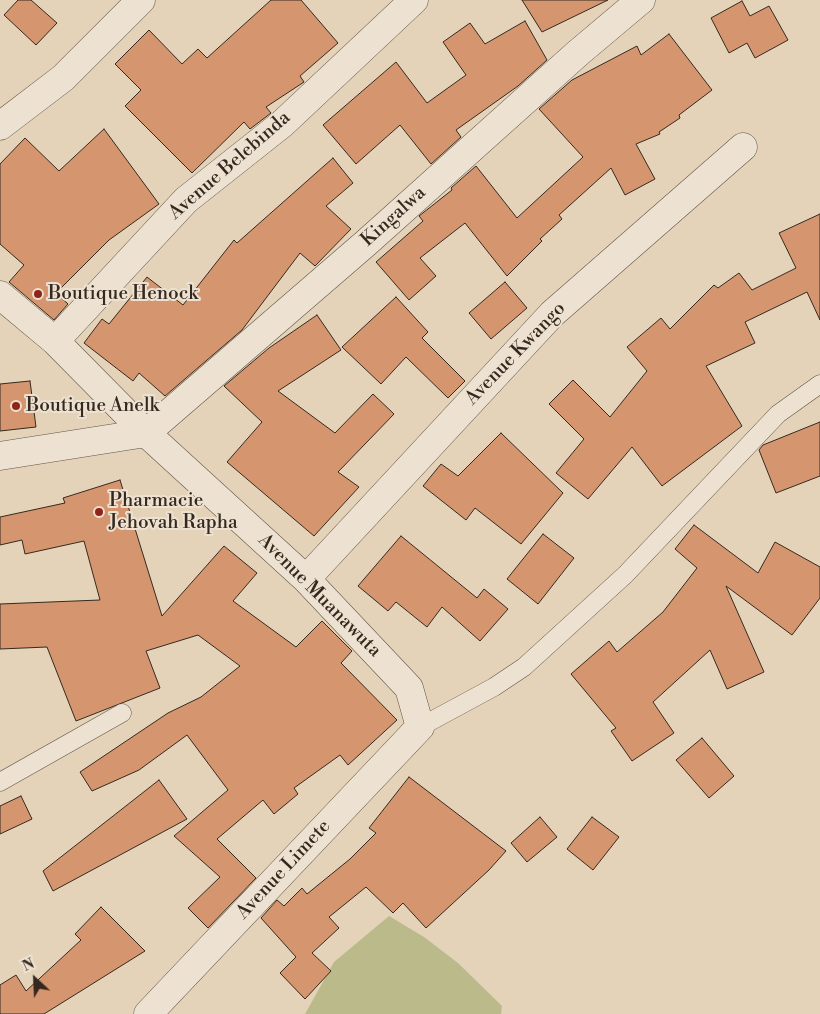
<!DOCTYPE html>
<html>
<head>
<meta charset="utf-8">
<style>
	body { margin:0 }
	#map { position:relative; width:820px; height:1014px; overflow:hidden; background:#e4d3b9; font-family:"Libre Bodoni",serif }
	canvas { display:block }
	.north { position:absolute; left:10px; top:954px; width:50px; height:50px; -webkit-text-stroke:4px #ede2d2; paint-order:stroke; rotate:335deg; font-size:14px; font-weight:700; line-height:20px; text-align:center; color:#35291f }
	.north::after { content:''; display:block; margin:auto; width:18px; height:22px; background:#35291f; clip-path:polygon(50% 0,100% 100%,50% 72%,0 100%) }
</style>
</head>
<body>
<div id="map">
<canvas width="820" height="1014"></canvas>
<div class="north">N</div>
</div>
<script>
const g = document.querySelector('canvas').getContext('2d');
g.lineJoin = 'round';
function fill(path, color) {
  g.fillStyle = color;
  g.fill(path, 'evenodd');
}
function toPath(rows) {
  const path = new Path2D();
  for (const r of rows) {
    path.moveTo(r[0], r[1]);
    for (let i = 2; i < r.length; i += 2) path.lineTo(r[i], r[i + 1]);
  }
  return path;
}
function stroke(path, color, width, dash) {
  g.strokeStyle = color;
  g.lineWidth = width;
  g.lineCap = dash ? 'butt' : 'round';
  g.setLineDash(dash || []);
  g.stroke(path);
}
function write(font, color, halo, rows, align = 'center') {
  g.font = font + ' "Libre Bodoni",serif';
  g.lineWidth = 4;
  g.setLineDash([]);
  g.textBaseline = 'middle';
  g.strokeStyle = halo;
  g.fillStyle = color;
  for (const [text, x, y, turn = 0] of rows) {
    g.save();
    g.translate(x, y);
    g.rotate((+turn || 0) * Math.PI / 180);
    g.textAlign = isNaN(turn) ? turn : align;
    if (halo) g.strokeText(text, 0, 0);
    g.fillText(text, 0, 0);
    g.restore();
  }
}
fill(toPath([
	[389,916,424,937,458,963,502,1006,501,1014,305,1014,334,962]
]), '#bbba8b');
const building = toPath([
	[18,0,31,0,57,23,36,45,4,15,18,0],
	[271,0,301,0,338,43,300,76,304,82,266,107,271,113,250,129,244,122,192,173,125,106,141,90,115,64,149,30,182,64,198,49,207,58,271,0],
	[522,0,608,0,542,32,522,0],
	[742,1,750,16,769,6,788,40,755,58,747,43,729,53,711,18,742,1],
	[525,21,547,60,518,86,456,130,461,137,431,164,400,125,356,164,323,125,396,62,427,103,466,75,443,42,470,23,485,44,525,21],
	[669,34,712,90,679,115,680,118,659,132,660,134,636,144,655,179,625,195,611,168,559,215,562,219,540,239,542,241,507,276,465,223,420,258,436,276,409,300,376,262,423,221,419,216,452,190,451,188,476,166,517,218,583,157,539,109,572,80,637,46,641,55,669,34],
	[104,129,159,204,109,240,56,293,68,304,54,320,9,282,24,265,0,244,0,164,25,138,59,171,104,129],
	[333,158,353,183,326,206,351,229,315,266,300,253,242,330,165,396,139,373,133,381,84,343,102,319,109,324,147,277,183,305,234,240,237,243,333,158],
	[820,214,820,320,807,292,745,322,755,343,706,366,742,426,662,486,632,447,588,499,556,473,584,439,549,404,573,380,610,417,647,371,627,347,661,318,670,329,714,285,718,288,739,273,752,290,796,268,779,233,820,214],
	[505,282,527,308,491,339,469,313,505,282],
	[396,297,428,332,422,338,465,381,448,398,406,357,381,384,342,347,396,297],
	[317,315,341,350,278,391,335,433,373,394,394,414,338,472,359,487,314,536,227,462,262,422,224,386,269,348,317,315],
	[30,381,36,427,0,431,0,384,30,381],
	[820,422,820,476,776,493,759,450,763,445,820,422],
	[501,433,563,493,521,544,475,508,466,520,423,486,441,464,458,476,501,433],
	[120,480,162,616,224,546,257,573,233,601,296,647,322,621,352,651,341,663,397,720,348,765,340,755,294,788,298,794,274,814,263,800,217,839,256,878,208,928,188,908,220,877,174,836,228,790,187,735,139,770,92,791,80,772,168,713,201,697,240,666,198,635,146,651,160,688,76,721,47,647,0,649,0,604,100,600,84,541,25,554,22,540,0,545,0,517,65,503,63,498,120,480],
	[694,525,758,573,775,542,820,567,820,598,792,635,726,586,764,672,727,689,710,650,653,702,674,733,632,761,611,731,616,728,571,674,609,641,617,652,663,612,697,568,675,549,694,525],
	[543,534,574,558,538,604,507,579,543,534],
	[401,536,477,598,484,589,508,609,480,641,442,607,427,627,396,602,388,611,358,586,401,536],
	[702,738,734,776,709,798,676,760,702,738],
	[409,777,506,851,489,870,426,928,403,903,393,913,366,887,329,917,339,928,312,953,331,971,305,999,280,973,296,957,261,918,277,900,284,906,302,888,307,894,350,859,376,833,369,828,409,777],
	[159,780,187,819,53,891,43,871,159,780],
	[21,796,32,819,0,834,0,806,21,796],
	[540,817,557,837,527,862,511,843,540,817],
	[592,817,619,837,593,870,567,849,592,817],
	[101,907,145,951,44,1014,0,1014,0,985,16,975,26,991,81,940,75,934,101,907]
]);
fill(building, '#d5966f');
stroke(building, '#35291f', 1);
const lane = toPath([
	[420,727,494,687,524,667,625,575,778,414,820,384],
	[0,782,122,713]
]);
const street = toPath([
	[0,126,63,78,141,0],
	[0,295,55,341,146,433,306,579,409,688,420,727,148,1014],
	[55,341,186,200,282,124,414,0],
	[0,456,146,433,366,243,578,53,641,0],
	[306,579,552,314,743,147]
]);
stroke(lane, '#615446', 19);
stroke(street, '#615446', 29);
stroke(lane, '#ede2d2', 18);
stroke(street, '#ede2d2', 28);
for (const [x, y, r, color] of [
	[38,294,5,"#8f2418"],
	[16,406,5,"#8f2418"],
	[99,512,5,"#8f2418"]
]) {
  const dot = new Path2D();
  dot.arc(x, y, r, 0, 2 * Math.PI);
  g.fillStyle = color;
  g.fill(dot);
  stroke(dot, '#ede2d2', 2);
}
write('19px', '#35291f', '#ede2d2', [
	["Avenue Belebinda",230,166,-41],
	["Kingalwa",394,217,-42],
	["Avenue Kwango",516,354,-46],
	["Avenue Muanawuta",319,596,45],
	["Avenue Limete",284,870,-47]
]);
write('19px', '#35291f', '#ede2d2', [
	["Boutique Henock",48,294],
	["Boutique Anelk",26,406],
	["Pharmacie",109,501],
	["Jehovah Rapha",109,523]
], 'left');
</script>
</body>
</html>
